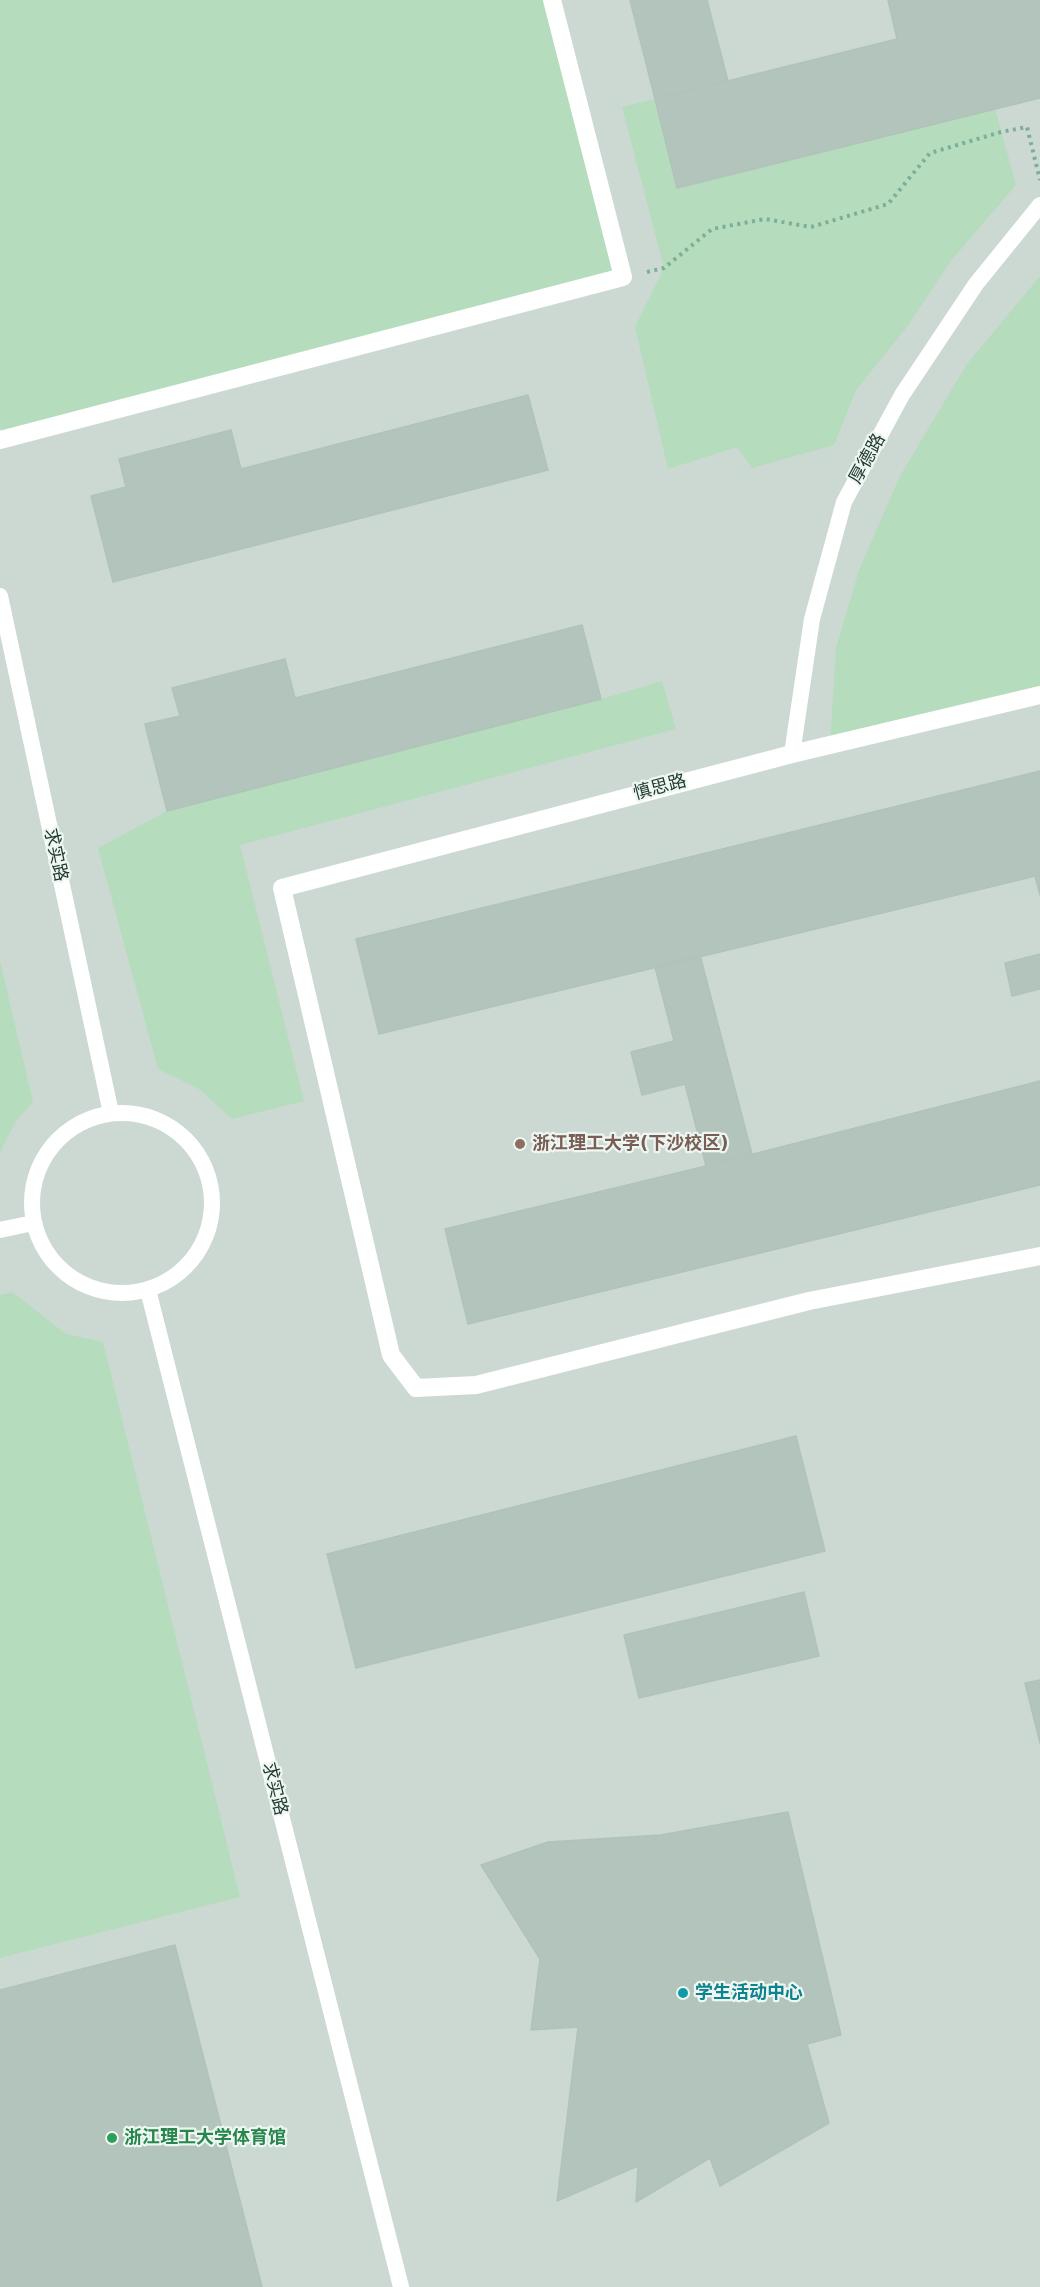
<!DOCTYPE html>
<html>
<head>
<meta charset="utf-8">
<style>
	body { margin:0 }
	canvas { display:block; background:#ddeae3 }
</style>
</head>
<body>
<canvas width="1040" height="2287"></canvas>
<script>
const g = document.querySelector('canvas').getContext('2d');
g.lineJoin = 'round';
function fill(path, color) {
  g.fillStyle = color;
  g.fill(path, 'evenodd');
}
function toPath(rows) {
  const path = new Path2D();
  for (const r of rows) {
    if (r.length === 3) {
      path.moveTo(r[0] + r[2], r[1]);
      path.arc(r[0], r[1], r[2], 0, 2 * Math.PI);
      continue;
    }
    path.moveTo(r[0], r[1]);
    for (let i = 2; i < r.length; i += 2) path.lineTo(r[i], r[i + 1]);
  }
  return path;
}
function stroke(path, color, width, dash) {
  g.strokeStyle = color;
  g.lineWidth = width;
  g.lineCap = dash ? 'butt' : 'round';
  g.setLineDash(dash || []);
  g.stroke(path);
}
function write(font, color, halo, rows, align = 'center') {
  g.font = font + ' "DejaVu Sans","Noto Sans SC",sans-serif';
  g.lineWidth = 4.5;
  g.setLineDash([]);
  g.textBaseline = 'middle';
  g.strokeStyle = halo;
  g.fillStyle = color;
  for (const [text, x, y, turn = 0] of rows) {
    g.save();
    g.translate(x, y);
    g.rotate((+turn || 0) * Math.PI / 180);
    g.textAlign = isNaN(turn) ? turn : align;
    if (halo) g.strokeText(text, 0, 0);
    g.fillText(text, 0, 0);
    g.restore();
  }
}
fill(toPath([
	[0,0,1040,0,1040,2287,0,2287]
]), '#ccd9d2');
fill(toPath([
	[0,0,552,0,623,277,4,439,0,425],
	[655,99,678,188,995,109,1016,185,950,262,907,327,856,390,834,445,752,468,737,447,668,469,635,327,664,268,622,107],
	[1040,276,1040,695,830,745,836,648,859,570,900,476,967,364],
	[662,681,676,729,240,845,304,1101,232,1119,199,1089,158,1069,98,848,167,811,601,699],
	[0,961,33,1102,16,1121,0,1152],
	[12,1292,66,1334,103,1342,240,1897,0,1958,0,1295]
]), '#b5dcbc');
const building = toPath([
	[630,0,707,0,728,81,655,99,630,0],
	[888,0,1040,0,1040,98,677,188,655,99,897,39,888,0],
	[528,395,548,470,113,582,91,496,126,487,119,459,231,430,241,469,528,395],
	[582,625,601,699,167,811,145,724,180,716,172,688,285,659,295,698,582,625],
	[1040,771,1040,875,379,1034,356,939,1040,771],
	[1040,875,1040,895,1035,876,1040,875],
	[1040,954,1040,989,1012,996,1005,963,1040,954],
	[700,955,752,1154,706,1166,685,1084,642,1095,631,1052,674,1041,655,967,700,955],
	[1040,1081,1040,1185,468,1324,445,1229,706,1166,1040,1081],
	[796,1436,825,1551,356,1668,327,1554,796,1436],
	[804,1592,819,1656,639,1698,624,1635,804,1592],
	[1040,1680,1040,1743,1025,1683,1040,1680],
	[788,1812,841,2035,807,2044,829,2123,720,2186,710,2158,636,2202,638,2166,557,2201,578,2027,531,2030,540,1959,481,1865,548,1842,661,1835,788,1812],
	[175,1945,262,2287,0,2287,0,1990,175,1945]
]);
fill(building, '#b3c4bc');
stroke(building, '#b0c3b9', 1.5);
stroke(toPath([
	[647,272,664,268,712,229,765,219,811,227,888,204,930,153,1001,132,1027,127,1040,180]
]), '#7dae9a', 4, [3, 4.5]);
stroke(toPath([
	[0,596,111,1113],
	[792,754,812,619,844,502,902,395,976,284,1040,205],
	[122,1203,90],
	[0,1230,33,1223],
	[148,1290,401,2287]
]), '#fff', 16);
stroke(toPath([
	[0,440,623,277,552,0],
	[1040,695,792,754,282,888,391,1355,416,1388,476,1385,809,1301,1040,1256]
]), '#fff', 18);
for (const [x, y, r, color] of [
	[520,1144,6,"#8d6e63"],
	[683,1993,6,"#0f9aa8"],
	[112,2138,6,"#2e9e5b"]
]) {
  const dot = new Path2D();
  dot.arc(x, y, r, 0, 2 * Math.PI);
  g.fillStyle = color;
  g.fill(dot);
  stroke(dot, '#eef6f1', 2);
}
write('18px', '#1f392f', '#eef6f1', [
	["厚德路",868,459,-61],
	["慎思路",660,788,-15],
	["求实路",55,855,78],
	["求实路",274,1789,76]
]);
write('bold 18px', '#785e54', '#eef6f1', [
	["浙江理工大学(下沙校区)",532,1144]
], 'left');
write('bold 18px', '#0d838f', '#eef6f1', [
	["学生活动中心",695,1993]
], 'left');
write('bold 18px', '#27864d', '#eef6f1', [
	["浙江理工大学体育馆",124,2138]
], 'left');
</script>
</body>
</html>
